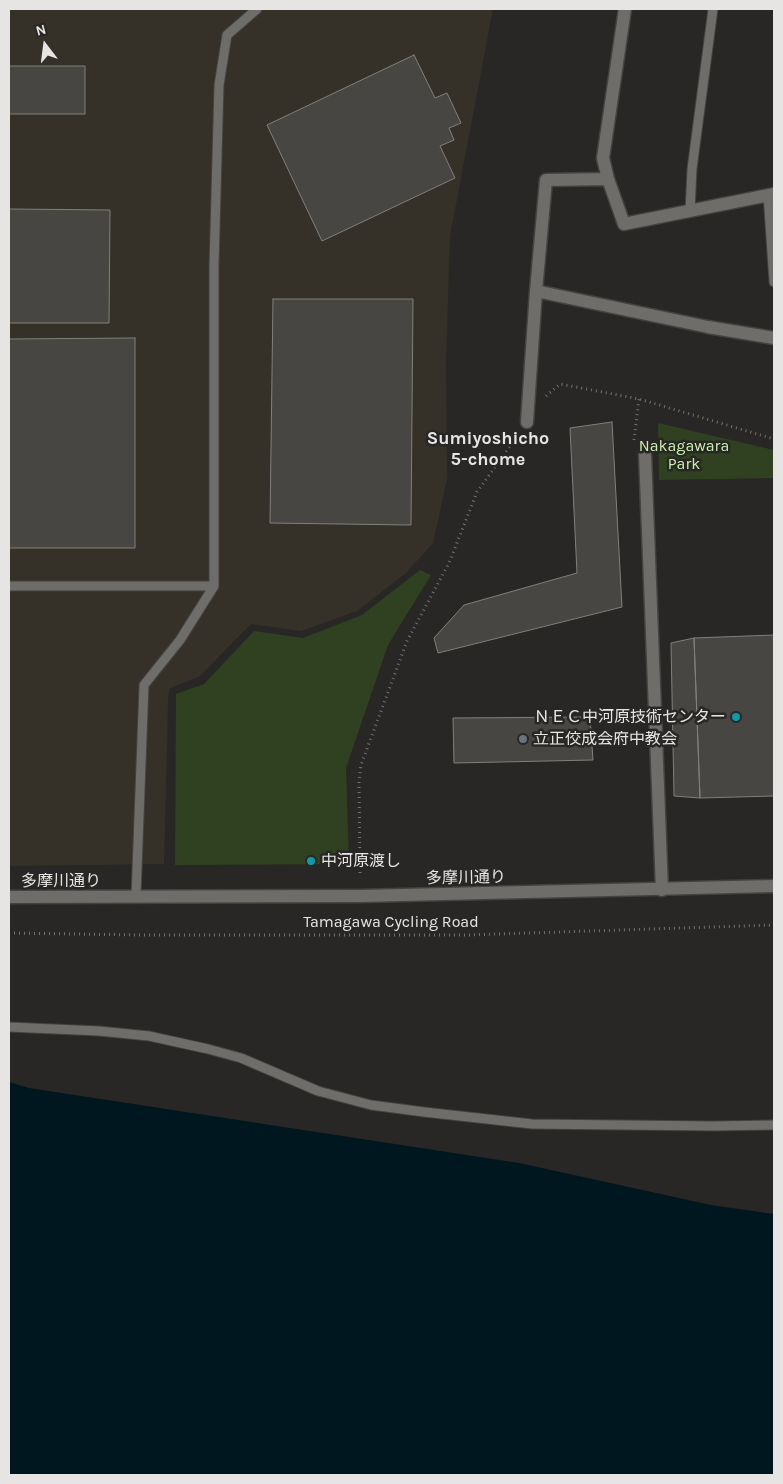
<!DOCTYPE html>
<html>
<head>
<meta charset="utf-8">
<style>
	body { margin:0 }
	#map { position:relative; width:783px; height:1484px; overflow:hidden; background:#282725; font-family:Karla,sans-serif }
	canvas { display:block }
	.frame { position:absolute; inset:0; border:10px solid #e6e5e3; pointer-events:none }
	.north { position:absolute; left:20px; top:20px; width:50px; height:50px; -webkit-text-stroke:4px #282725; paint-order:stroke; rotate:345deg; font-size:14px; font-weight:700; line-height:20px; text-align:center; color:#e6e5e3 }
	.north::after { content:''; display:block; margin:auto; width:18px; height:22px; background:#e6e5e3; clip-path:polygon(50% 0,100% 100%,50% 72%,0 100%) }
</style>
</head>
<body>
<div id="map">
<canvas width="783" height="1484"></canvas>
<div class="frame"></div>
<div class="north">N</div>
</div>
<script>
const g = document.querySelector('canvas').getContext('2d');
g.lineJoin = 'round';
function fill(path, color) {
  g.fillStyle = color;
  g.fill(path, 'evenodd');
}
function toPath(rows) {
  const path = new Path2D();
  for (const r of rows) {
    path.moveTo(r[0], r[1]);
    for (let i = 2; i < r.length; i += 2) path.lineTo(r[i], r[i + 1]);
  }
  return path;
}
function stroke(path, color, width, dash) {
  g.strokeStyle = color;
  g.lineWidth = width;
  g.lineCap = dash ? 'butt' : 'round';
  g.setLineDash(dash || []);
  g.stroke(path);
}
function write(font, color, halo, rows, align = 'center') {
  g.font = font + ' Karla,"Noto Sans JP",sans-serif';
  g.lineWidth = 5;
  g.setLineDash([]);
  g.textBaseline = 'middle';
  g.strokeStyle = halo;
  g.fillStyle = color;
  for (const [text, x, y, turn = 0] of rows) {
    g.save();
    g.translate(x, y);
    g.rotate((+turn || 0) * Math.PI / 180);
    g.textAlign = isNaN(turn) ? turn : align;
    if (halo) g.strokeText(text, 0, 0);
    g.fillText(text, 0, 0);
    g.restore();
  }
}
fill(toPath([
	[9,9,493,9,450,236,446,362,447,479,433,543,406,573,357,611,301,631,251,624,200,676,169,689,168,700,164,864,9,866]
]), '#353129');
fill(toPath([
	[658,423,774,450,774,478,659,480],
	[420,570,431,575,388,645,346,768,349,864,175,865,176,694,204,684,254,631,303,638,362,615]
]), '#2f4120');
fill(toPath([
	[9,1082,29,1088,519,1163,711,1205,774,1214,774,1475,9,1475]
]), '#001720');
const building = toPath([
	[414,55,435,98,447,93,461,123,449,128,454,140,440,146,455,178,322,241,267,125,414,55],
	[9,66,85,66,85,114,9,114,9,66],
	[9,209,110,210,109,323,9,323,9,209],
	[273,299,413,299,411,525,270,523,273,299],
	[135,338,135,548,9,548,9,339,135,338],
	[612,422,622,607,438,653,434,638,464,605,577,573,570,428,612,422],
	[774,635,774,796,700,798,694,638,774,635],
	[694,638,700,798,674,796,671,643,694,638],
	[590,717,593,760,454,763,453,718,590,717]
]);
fill(building, '#474643');
stroke(building, '#81807d', 1);
const service = toPath([
	[768,195,774,282],
	[690,211,692,169,713,9],
	[9,586,214,586],
	[136,896,144,685,180,640,214,586,214,266,219,85,227,35,257,9],
	[9,1027,99,1031,149,1036,208,1049,241,1058,318,1091,371,1105,424,1112,532,1124,714,1126,774,1125]
]);
const minor = toPath([
	[625,9,603,158,608,179,624,224,774,194],
	[536,291,708,327,774,338],
	[527,422,536,291,546,180,608,179],
	[645,454,662,890]
]);
const tertiary = toPath([
	[9,897,361,896,774,886]
]);
stroke(service, '#444341', 11);
stroke(minor, '#444341', 15);
stroke(tertiary, '#444341', 15);
stroke(toPath([
	[546,396,560,384,639,399,774,439],
	[634,440,639,399],
	[360,873,359,781,361,765,407,641,449,563,477,492,518,435],
	[9,933,140,935,467,935,774,925]
]), '#737270', 3, [1, 4]);
stroke(service, '#6f6d6a', 9);
stroke(minor, '#6f6d6a', 12);
stroke(tertiary, '#6f6d6a', 12);
for (const [x, y, r, color] of [
	[736,717,5,"#0f9aa8"],
	[523,739,5,"#6b7280"],
	[311,861,5,"#0f9aa8"]
]) {
  const dot = new Path2D();
  dot.arc(x, y, r, 0, 2 * Math.PI);
  g.fillStyle = color;
  g.fill(dot);
  stroke(dot, '#282725', 2);
}
write('16px', '#cbeeb0', '#282725', [
	["Nakagawara",684,446],
	["Park",684,464]
]);
write('16px', '#e6e5e3', '#282725', [
	["ＮＥＣ中河原技術センター",726,717,"right"],
	["立正佼成会府中教会",533,739],
	["中河原渡し",321,861]
], 'left');
write('16px', '#e6e5e3', '#282725', [
	["多摩川通り",466,878,-1],
	["多摩川通り",61,881],
	["Tamagawa Cycling Road",391,922]
]);
write('bold 18px', '#e6e5e3', '#282725', [
	["Sumiyoshicho",488,439],
	["5-chome",488,460]
]);
</script>
</body>
</html>
